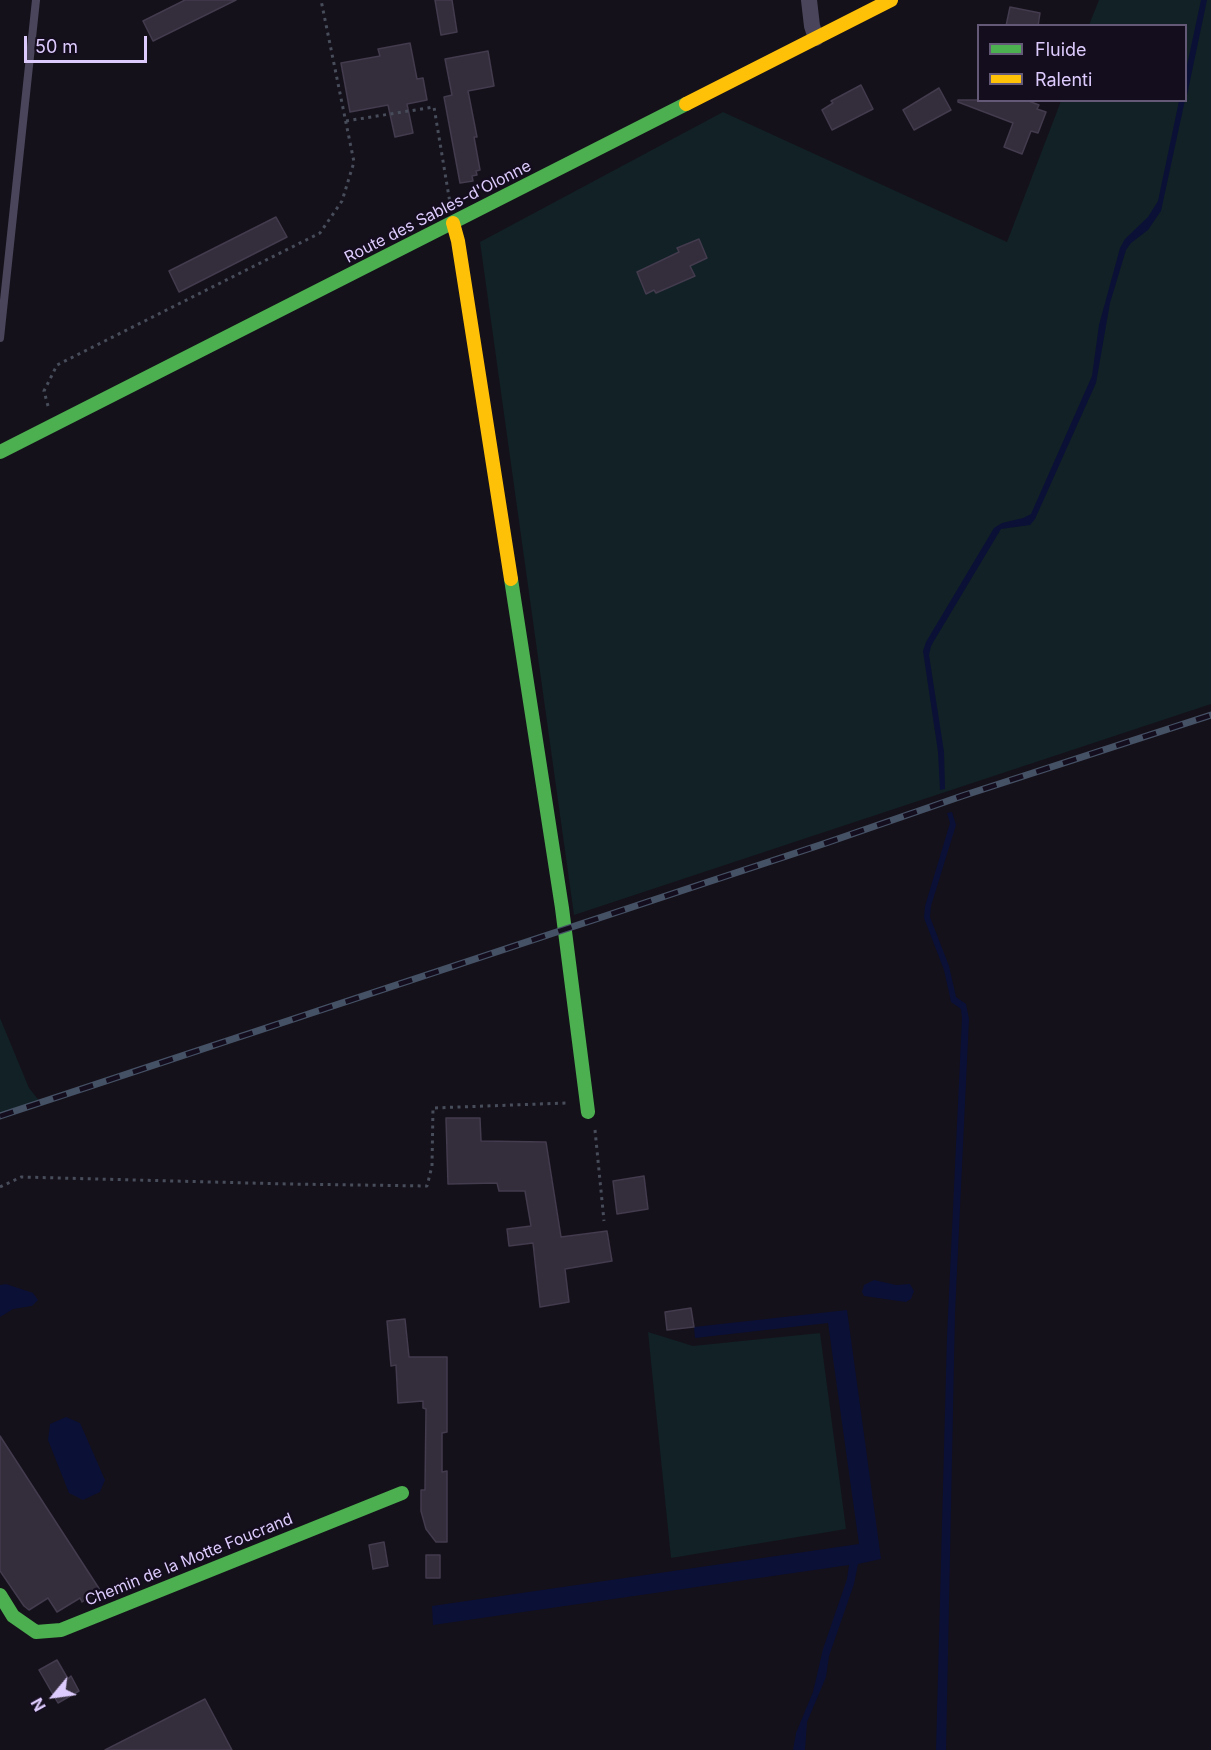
<!DOCTYPE html>
<html>
<head>
<meta charset="utf-8">
<style>
	body { margin:0 }
	#map { position:relative; width:1211px; height:1750px; overflow:hidden; background:#15111a; font-family:Inter,sans-serif }
	canvas { display:block }
	.legend { position:absolute; left:977px; top:24px; width:210px; height:78px; box-sizing:border-box; background:#140d1e; border:2px solid #645977; margin:0; padding:8px 10px; list-style:none; font-size:18px; color:#ddcbfd }
	.legend li { display:flex; align-items:center; gap:12px; height:30px }
	.legend b { width:30px; border:2px solid #645977 }
	.north { position:absolute; left:24px; top:1666px; width:60px; height:60px; -webkit-text-stroke:4px #140d1e; paint-order:stroke; rotate:241deg; font-size:16px; font-weight:700; line-height:24px; text-align:center; color:#ddcbfd }
	.north::after { content:''; display:block; margin:auto; width:21px; height:27px; background:#ddcbfd; clip-path:polygon(50% 0,100% 100%,50% 72%,0 100%) }
	.scale { position:absolute; left:24px; top:36px; width:123px; height:27px; box-sizing:border-box; border:3px solid #ddcbfd; border-top:0; padding-left:8px; font-size:18px; line-height:21px; white-space:nowrap; color:#ddcbfd; -webkit-text-stroke:4px #140d1e; paint-order:stroke }
</style>
</head>
<body>
<div id="map">
<canvas width="1211" height="1750"></canvas>
<ul class="legend">
<li><b style="height:8px;background:#4caf50"></b>Fluide</li>
<li><b style="height:8px;background:#ffc107"></b>Ralenti</li>
</ul>
<div class="north">N</div>
<div class="scale">50 m</div>
</div>
<script>
const g = document.querySelector('canvas').getContext('2d');
g.lineJoin = 'round';
function fill(path, color) {
  g.fillStyle = color;
  g.fill(path, 'evenodd');
}
function toPath(rows) {
  const path = new Path2D();
  for (const r of rows) {
    path.moveTo(r[0], r[1]);
    for (let i = 2; i < r.length; i += 2) path.lineTo(r[i], r[i + 1]);
  }
  return path;
}
function stroke(path, color, width, dash) {
  g.strokeStyle = color;
  g.lineWidth = width;
  g.lineCap = dash ? 'butt' : 'round';
  g.setLineDash(dash || []);
  g.stroke(path);
}
function write(font, color, halo, rows, align = 'center') {
  g.font = font + ' Inter,sans-serif';
  g.lineWidth = 5;
  g.setLineDash([]);
  g.textBaseline = 'middle';
  g.strokeStyle = halo;
  g.fillStyle = color;
  for (const [text, x, y, turn = 0] of rows) {
    g.save();
    g.translate(x, y);
    g.rotate((+turn || 0) * Math.PI / 180);
    g.textAlign = isNaN(turn) ? turn : align;
    if (halo) g.strokeText(text, 0, 0);
    g.fillText(text, 0, 0);
    g.restore();
  }
}
fill(toPath([
	[1099,0,1211,0,1211,704,574,915,480,242,723,112,1007,242,1061,101,1186,100,1186,26,1089,25],
	[0,1018,29,1088,41,1103,0,1116],
	[648,1332,693,1346,820,1333,846,1529,671,1558]
]), '#112125');
fill(toPath([
	[1201,0,1207,0,1186,100,1186,70],
	[1185,100,1161,211,1148,230,1131,243,1126,250,1110,303,1096,383,1035,519,1030,525,1001,529,931,646,929,655,944,752,945,789,940,790,938,752,923,651,926,642,994,528,1002,523,1023,518,1031,514,1092,376,1099,325,1120,248,1125,239,1148,217,1158,201,1179,101],
	[952,812,956,825,931,906,930,917,949,966,956,997,966,1004,969,1019,955,1313,946,1750,936,1750,947,1336,962,1018,961,1009,951,1002,944,970,924,918,925,906,950,823,947,813],
	[874,1280,896,1285,910,1284,914,1291,911,1299,906,1302,864,1296,862,1292,864,1285],
	[6,1284,33,1293,38,1300,32,1306,13,1309,0,1317,0,1285],
	[847,1310,881,1559,858,1564,854,1584,829,1656,826,1677,807,1722,805,1750,793,1750,796,1733,813,1692,823,1649,847,1579,849,1565,433,1625,432,1606,859,1544,828,1323,695,1338,694,1327],
	[66,1417,80,1423,105,1480,100,1492,83,1500,69,1493,48,1440,50,1424]
]), '#0b1036');
const building = toPath([
	[185,0,236,0,153,41,143,21,185,0],
	[435,0,452,0,457,32,441,35,435,0],
	[1010,7,1040,13,1038,26,1006,26,1010,7],
	[410,43,417,79,423,78,427,100,407,104,413,133,395,137,388,105,350,112,341,63,380,56,378,49,410,43],
	[488,51,494,86,468,91,477,137,474,137,480,170,476,171,477,175,472,176,473,181,460,183,444,97,452,95,445,59,488,51],
	[861,85,873,109,832,130,822,110,833,103,831,101,861,85],
	[939,88,951,110,914,130,903,110,939,88],
	[958,100,1026,100,1039,105,1037,109,1046,112,1038,133,1031,131,1022,154,1004,147,1013,123,958,102,958,100],
	[276,217,287,237,179,292,169,271,276,217],
	[699,239,707,258,690,266,695,276,656,293,654,290,646,294,637,272,679,252,677,248,699,239],
	[446,1118,480,1118,481,1141,546,1142,561,1237,607,1231,612,1261,565,1269,569,1302,540,1307,533,1243,509,1246,507,1229,531,1226,525,1191,499,1191,497,1183,448,1184,446,1118],
	[644,1176,648,1209,617,1214,613,1181,644,1176],
	[691,1308,694,1327,667,1330,665,1312,691,1308],
	[405,1319,409,1357,447,1357,447,1432,442,1433,442,1472,447,1471,447,1542,436,1542,426,1529,421,1511,421,1490,425,1490,426,1409,423,1408,423,1401,398,1403,396,1365,391,1366,387,1321,405,1319],
	[0,1436,100,1590,82,1602,80,1598,57,1612,48,1598,29,1610,24,1606,0,1571,0,1436],
	[384,1542,388,1566,373,1569,369,1545,384,1542],
	[426,1555,440,1555,440,1578,426,1578,426,1555],
	[57,1660,68,1679,71,1676,79,1691,58,1703,39,1670,57,1660],
	[205,1699,232,1750,105,1750,205,1699]
]);
fill(building, '#342e3c');
stroke(building, '#433b4e', 1.5);
stroke(toPath([
	[346,121,434,107,450,203],
	[48,406,44,391,57,365,320,233,342,201,354,162,321,0],
	[595,1130,604,1221],
	[0,1187,21,1177,288,1184,427,1186,432,1166,433,1108,566,1103]
]), '#474d5b', 3, [3, 4.5]);
stroke(toPath([
	[0,338,36,0]
]), '#4b455b', 8);
stroke(toPath([
	[809,0,812,26,816,38]
]), '#4b455b', 16);
stroke(toPath([
	[0,452,686,104],
	[511,579,562,908,588,1112],
	[0,1595,13,1616,36,1632,61,1630,402,1493]
]), '#4caf50', 14);
stroke(toPath([
	[686,104,891,0],
	[453,223,458,241,511,579]
]), '#ffc107', 14);
const rail = toPath([
	[0,1116,826,843,962,796,1211,715]
]);
stroke(rail, '#455165', 7);
stroke(rail, '#140d1e', 4.5, [14]);
write('16px', '#ddcbfd', '#140d1e', [
	["Route des Sables-d'Olonne",438,212,-27],
	["Chemin de la Motte Foucrand",189,1560,-22]
]);
</script>
</body>
</html>
